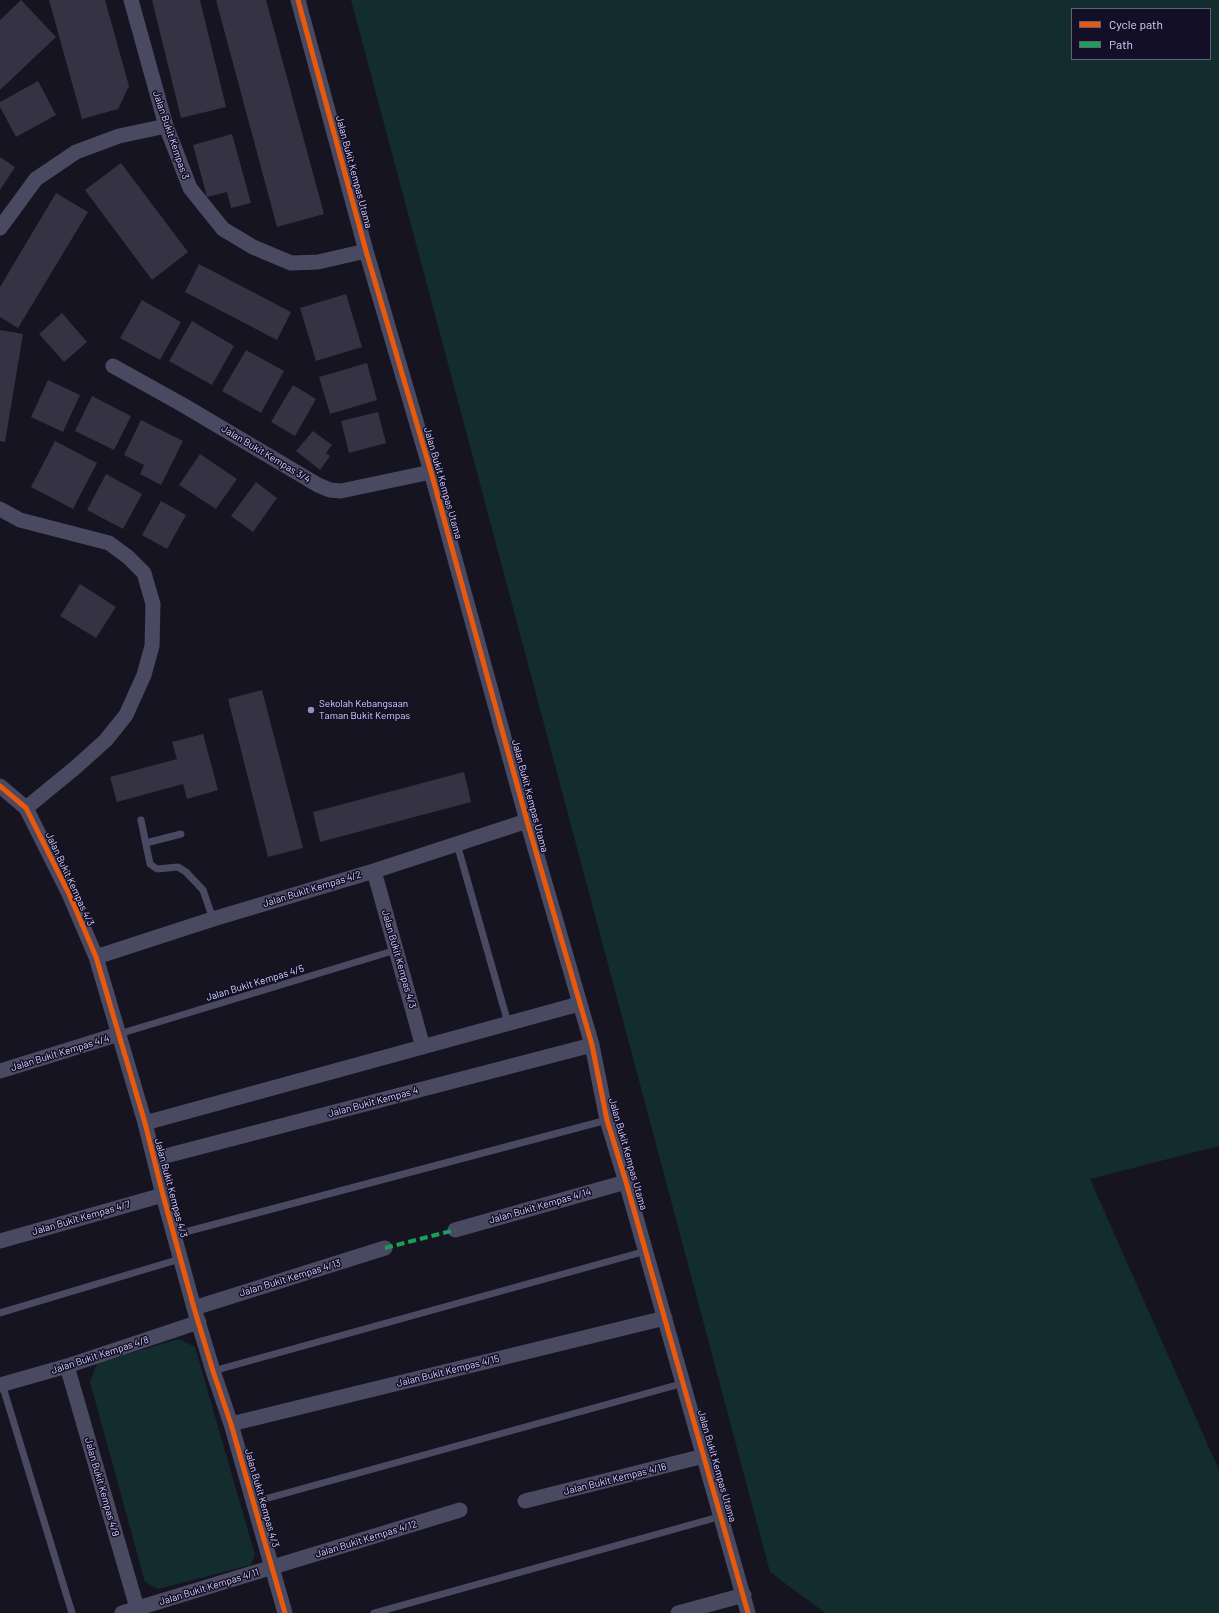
<!DOCTYPE html>
<html>
<head>
<meta charset="utf-8">
<style>
	body { margin:0 }
	#map { position:relative; width:1219px; height:1613px; overflow:hidden; background:#161421; font-family:Barlow,sans-serif }
	canvas { display:block }
	.legend { position:absolute; left:1071px; top:8px; width:140px; height:52px; box-sizing:border-box; background:#130f26; border:1px solid #625e7d; margin:0; padding:5px 7px; list-style:none; font-size:12px; color:#d9d4ff }
	.legend li { display:flex; align-items:center; gap:8px; height:20px }
	.legend b { width:20px; border:1px solid #625e7d }
</style>
</head>
<body>
<div id="map">
<canvas width="1219" height="1613"></canvas>
<ul class="legend">
<li><b style="height:5px;background:#e8590c"></b>Cycle path</li>
<li><b style="height:5px;background:#1a9f57"></b>Path</li>
</ul>
</div>
<script>
const g = document.querySelector('canvas').getContext('2d');
g.lineJoin = 'round';
function fill(path, color) {
  g.fillStyle = color;
  g.fill(path, 'evenodd');
}
function toPath(rows) {
  const path = new Path2D();
  for (const r of rows) {
    path.moveTo(r[0], r[1]);
    for (let i = 2; i < r.length; i += 2) path.lineTo(r[i], r[i + 1]);
  }
  return path;
}
function stroke(path, color, width, dash) {
  g.strokeStyle = color;
  g.lineWidth = width;
  g.lineCap = dash ? 'butt' : 'round';
  g.setLineDash(dash || []);
  g.stroke(path);
}
function write(font, color, halo, rows, align = 'center') {
  g.font = font + ' Barlow,sans-serif';
  g.lineWidth = 3;
  g.setLineDash([]);
  g.textBaseline = 'middle';
  g.strokeStyle = halo;
  g.fillStyle = color;
  for (const [text, x, y, turn = 0] of rows) {
    g.save();
    g.translate(x, y);
    g.rotate((+turn || 0) * Math.PI / 180);
    g.textAlign = isNaN(turn) ? turn : align;
    if (halo) g.strokeText(text, 0, 0);
    g.fillText(text, 0, 0);
    g.restore();
  }
}
fill(toPath([
	[351,0,1219,0,1219,1146,1090,1179,1219,1470,1219,1613,825,1613,770,1572],
	[1072,9,1210,9,1210,59,1072,59],
	[179,1339,195,1347,255,1555,251,1565,158,1589,145,1582,90,1382,97,1363]
]), '#132c2d');
fill(toPath([
	[21,0,56,37,0,90,0,20],
	[49,0,105,0,129,86,118,109,82,119],
	[152,0,200,0,226,107,181,118],
	[216,0,266,0,324,214,277,227],
	[38,81,56,115,16,137,0,107,0,102],
	[232,134,251,203,231,208,227,192,207,197,193,145],
	[0,157,15,167,0,190],
	[121,163,188,252,152,280,85,190],
	[56,193,88,212,18,328,0,317,0,287],
	[199,264,291,312,277,340,185,292],
	[346,294,362,347,316,361,300,308],
	[142,300,181,322,160,360,120,338],
	[62,313,87,342,64,362,39,334],
	[192,321,234,346,212,385,169,361],
	[0,330,23,334,5,442,0,441],
	[246,350,284,371,261,413,222,391],
	[367,363,377,400,330,414,319,377],
	[48,380,80,395,63,432,31,417],
	[293,385,316,399,295,436,271,422],
	[92,396,131,416,114,450,75,431],
	[378,412,386,443,349,453,341,421],
	[141,420,183,441,161,485,140,474,144,465,124,455],
	[313,431,332,445,326,453,330,456,320,470,296,451],
	[55,441,97,463,73,509,31,487],
	[200,454,237,479,216,509,179,485],
	[106,474,142,494,123,529,87,510],
	[256,482,277,498,253,532,231,516],
	[161,501,186,515,167,549,142,535],
	[80,584,116,607,96,638,60,616],
	[262,690,303,848,268,857,228,699],
	[203,734,218,790,187,799,183,784,117,802,110,777,177,759,172,742],
	[464,772,471,802,320,842,313,812]
]), '#343243');
stroke(toPath([
	[141,820,150,864,157,869,178,867,186,872,203,890,213,919],
	[146,843,181,834],
	[457,844,508,1023],
	[119,1034,396,950],
	[174,1235,607,1120],
	[0,1313,180,1259],
	[213,1371,646,1251],
	[2,1384,72,1613],
	[254,1502,684,1383],
	[374,1613,722,1516]
]), '#4a4962', 7);
stroke(toPath([
	[131,0,166,126,190,188,223,229,253,247,291,263,318,262,366,251],
	[298,0,366,251,431,472,527,821,592,1045,607,1120,626,1182,748,1613],
	[0,228,36,179,76,152,119,136,166,126],
	[113,366,183,405,318,485,330,490,341,491,431,472],
	[0,509,20,520,109,543,128,557,144,573,153,604,152,646,144,675,126,715,106,740,76,767,26,808],
	[0,786,26,808,70,896,96,957,145,1123,163,1195,194,1308,213,1371,231,1424,285,1613],
	[374,871,423,1047],
	[96,957,213,919,374,871,527,821],
	[0,1071,119,1034],
	[145,1123,579,1004],
	[154,1159,592,1045],
	[455,1230,626,1182],
	[0,1241,163,1195],
	[194,1308,385,1248],
	[67,1366,137,1608],
	[0,1385,67,1366,199,1322],
	[231,1424,665,1318],
	[525,1501,704,1456],
	[122,1613,460,1510],
	[678,1613,744,1595]
]), '#4a4962', 15);
stroke(toPath([
	[385,1248,455,1230]
]), '#1a9f57', 4, [8, 4]);
stroke(toPath([
	[298,0,366,251,431,472,527,821,592,1045,607,1120,626,1182,748,1613],
	[0,786,26,808,70,896,96,957,145,1123,163,1195,194,1308,213,1371,231,1424,285,1613]
]), '#e8590c', 5);
for (const [x, y, r, color] of [
	[311,710,4,"#9591b1"]
]) {
  const dot = new Path2D();
  dot.arc(x, y, r, 0, 2 * Math.PI);
  g.fillStyle = color;
  g.fill(dot);
  stroke(dot, '#130f26', 1.5);
}
write('10px', '#d9d4ff', '#130f26', [
	["Jalan Bukit Kempas 3",171,135,71],
	["Jalan Bukit Kempas Utama",354,172,75],
	["Jalan Bukit Kempas 3/4",266,454,31],
	["Jalan Bukit Kempas Utama",443,483,74],
	["Jalan Bukit Kempas Utama",530,796,75],
	["Jalan Bukit Kempas 4/3",70,879,65],
	["Jalan Bukit Kempas 4/2",312,889,-17],
	["Jalan Bukit Kempas 4/3",399,959,74],
	["Jalan Bukit Kempas 4/5",255,983,-17],
	["Jalan Bukit Kempas 4/4",60,1053,-17],
	["Jalan Bukit Kempas 4",373,1102,-15],
	["Jalan Bukit Kempas Utama",628,1154,74],
	["Jalan Bukit Kempas 4/3",171,1188,75],
	["Jalan Bukit Kempas 4/14",540,1206,-16],
	["Jalan Bukit Kempas 4/7",81,1218,-16],
	["Jalan Bukit Kempas 4/13",290,1278,-17],
	["Jalan Bukit Kempas 4/8",100,1355,-18],
	["Jalan Bukit Kempas 4/15",448,1371,-14],
	["Jalan Bukit Kempas Utama",717,1466,74],
	["Jalan Bukit Kempas 4/16",615,1479,-14],
	["Jalan Bukit Kempas 4/9",102,1487,74],
	["Jalan Bukit Kempas 4/3",262,1498,74],
	["Jalan Bukit Kempas 4/12",366,1539,-17],
	["Jalan Bukit Kempas 4/11",209,1587,-17]
]);
write('10px', '#d9d4ff', '#130f26', [
	["Sekolah Kebangsaan",319,704],
	["Taman Bukit Kempas",319,716]
], 'left');
</script>
</body>
</html>
